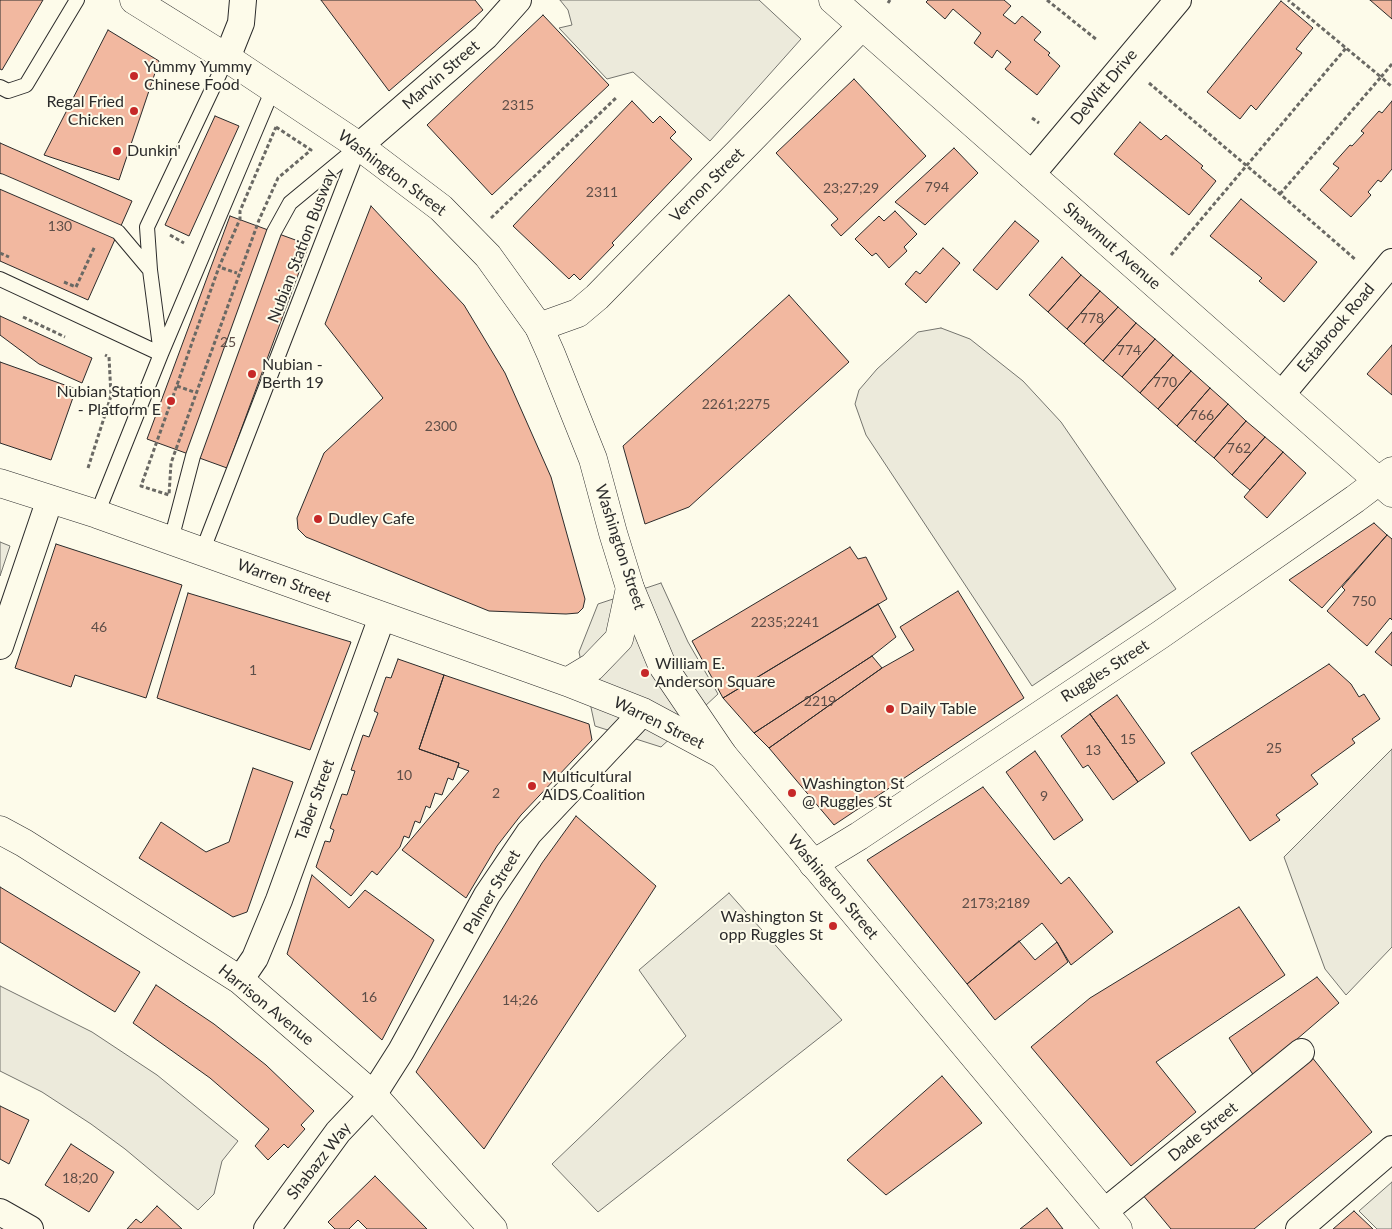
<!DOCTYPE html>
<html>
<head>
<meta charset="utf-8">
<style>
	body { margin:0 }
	canvas { display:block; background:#fdfbea }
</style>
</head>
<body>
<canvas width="1392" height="1229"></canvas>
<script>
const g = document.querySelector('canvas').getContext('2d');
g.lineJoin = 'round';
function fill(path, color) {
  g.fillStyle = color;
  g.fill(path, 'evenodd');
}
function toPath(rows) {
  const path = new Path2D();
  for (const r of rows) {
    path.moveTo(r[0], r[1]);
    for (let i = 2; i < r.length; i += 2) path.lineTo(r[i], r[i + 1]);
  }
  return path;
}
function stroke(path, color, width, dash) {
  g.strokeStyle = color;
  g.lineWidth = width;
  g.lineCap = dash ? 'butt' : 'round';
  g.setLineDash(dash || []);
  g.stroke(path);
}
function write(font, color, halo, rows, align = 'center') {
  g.font = font + ' Lato,sans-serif';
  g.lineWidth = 4;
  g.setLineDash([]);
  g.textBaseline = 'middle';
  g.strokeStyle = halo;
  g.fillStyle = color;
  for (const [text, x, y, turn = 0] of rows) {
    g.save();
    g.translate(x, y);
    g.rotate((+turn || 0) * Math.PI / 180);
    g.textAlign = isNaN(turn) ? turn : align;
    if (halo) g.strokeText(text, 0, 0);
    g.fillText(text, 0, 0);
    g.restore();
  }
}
const parking = toPath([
	[560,0,759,0,801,39,710,141,633,72,607,79,559,28,572,25,568,10,560,0],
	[941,328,970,339,1023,381,1061,422,1176,589,1032,686,866,435,855,404,859,390,877,369,918,332,941,328],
	[0,542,10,546,0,576,0,542],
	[661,583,688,642,718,694,661,747,595,726,579,652,598,604,661,583],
	[1392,749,1392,947,1346,995,1325,969,1284,857,1392,749],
	[729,893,842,1020,598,1212,552,1164,686,1036,639,970,729,893],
	[0,986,92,1032,157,1075,238,1141,222,1161,214,1194,198,1210,125,1149,91,1124,42,1092,0,1071,0,986],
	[1392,1182,1392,1229,1377,1229,1359,1211,1392,1182]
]);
fill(parking, '#eceadb');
stroke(parking, '#74746e', 1);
const building = toPath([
	[0,0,43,0,2,70,0,69,0,0],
	[321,0,475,0,483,10,389,91,321,0],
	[928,0,1004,0,1011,6,1003,15,1015,24,1022,16,1041,32,1034,40,1050,53,1048,55,1060,66,1037,95,1005,69,1011,62,997,50,992,58,974,43,981,33,953,9,945,19,926,2,928,0],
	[1370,0,1392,0,1392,19,1370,0],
	[1281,1,1313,28,1296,49,1302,53,1256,110,1251,105,1240,119,1207,92,1281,1],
	[543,15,609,85,492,195,427,125,543,15],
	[108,30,159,61,119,180,44,155,108,30],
	[854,79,926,156,841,236,831,225,838,219,776,153,854,79],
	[632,101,653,123,660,116,676,132,670,138,692,159,612,243,614,245,580,280,574,274,569,279,513,226,632,101],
	[1392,101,1392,169,1381,182,1378,180,1368,192,1371,195,1351,217,1320,190,1339,168,1333,164,1350,145,1352,146,1364,133,1361,131,1379,111,1382,113,1392,101],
	[215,116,239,126,189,236,165,225,215,116],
	[1140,122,1161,140,1166,135,1203,166,1201,168,1216,181,1189,215,1114,154,1140,122],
	[0,143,132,201,88,300,0,261,0,143],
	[954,148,978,173,925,225,895,202,954,148],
	[1241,199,1317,262,1284,302,1259,281,1262,278,1210,236,1241,199],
	[371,206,464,305,505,373,551,477,585,599,583,608,578,613,566,614,489,611,306,537,298,529,297,518,324,453,383,398,325,324,371,206],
	[895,211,917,234,904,247,907,251,889,268,876,253,872,256,855,239,879,216,884,221,895,211],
	[230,216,309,245,227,468,147,439,230,216],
	[1015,221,1039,241,997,290,973,270,1015,221],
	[943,248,960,263,926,303,905,284,916,271,920,274,943,248],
	[1062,257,1081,275,1048,312,1029,295,1062,257],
	[1081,275,1100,291,1067,329,1048,312,1081,275],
	[1100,291,1118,307,1084,344,1067,329,1100,291],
	[789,295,849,362,689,507,645,524,623,446,789,295],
	[1118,307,1136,323,1103,361,1084,344,1118,307],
	[0,316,92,358,82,383,39,364,0,335,0,316],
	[1136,323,1155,339,1122,377,1103,361,1136,323],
	[1155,339,1173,355,1140,393,1122,377,1155,339],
	[1392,345,1392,395,1367,374,1392,345],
	[1173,355,1191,371,1158,409,1140,393,1173,355],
	[0,362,76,389,51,460,0,443,0,362],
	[1191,371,1210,388,1177,426,1158,409,1191,371],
	[1210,388,1228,404,1195,442,1177,426,1210,388],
	[1228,404,1246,421,1214,458,1195,442,1228,404],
	[1246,421,1265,437,1232,475,1214,458,1246,421],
	[1265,437,1283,452,1250,490,1232,475,1265,437],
	[1283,452,1306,473,1267,518,1244,497,1283,452],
	[1374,523,1387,535,1322,608,1289,580,1374,523],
	[1387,535,1392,539,1392,620,1390,618,1367,646,1327,611,1345,590,1342,587,1387,535],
	[56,544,182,585,146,698,75,675,71,687,15,668,56,544],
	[850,547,858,559,866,557,887,599,723,698,692,641,850,547],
	[958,591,1024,698,834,825,769,748,882,668,914,650,900,627,958,591],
	[188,593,351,642,310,750,157,698,188,593],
	[878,604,896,637,872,656,754,733,723,698,878,604],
	[1392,632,1392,666,1375,652,1392,632],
	[872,656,882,668,769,748,754,733,872,656],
	[398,659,444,675,419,749,459,763,453,780,448,778,442,795,435,793,430,808,426,806,420,823,415,821,409,838,404,836,400,847,377,875,372,871,351,896,316,867,325,841,330,842,334,830,330,828,342,794,347,795,355,771,351,770,363,735,369,737,378,713,374,711,386,677,391,678,398,659],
	[1329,664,1351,684,1359,697,1364,694,1380,719,1352,739,1355,743,1311,775,1318,784,1276,815,1280,820,1250,841,1191,753,1329,664],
	[444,675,589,724,592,740,521,815,497,846,466,898,402,850,469,771,458,767,459,763,419,749,444,675],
	[1117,695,1165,763,1138,782,1090,714,1117,695],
	[1090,714,1138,782,1113,800,1088,765,1083,768,1061,736,1090,714],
	[1035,751,1083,820,1054,840,1006,772,1035,751],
	[253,768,293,782,247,912,233,917,139,858,161,822,206,852,229,842,253,768],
	[983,787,1061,884,1069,877,1113,932,1071,965,1057,942,1042,923,967,984,867,860,983,787],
	[576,816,656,886,484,1149,416,1072,542,863,576,816],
	[312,875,349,908,365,890,434,940,382,1040,287,954,312,875],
	[0,887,140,972,115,1012,0,942,0,887],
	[1239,907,1285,975,1156,1062,1196,1112,1131,1166,1031,1047,1090,998,1239,907],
	[1019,941,1035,960,1057,942,1068,962,995,1020,967,984,1019,941],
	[1317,977,1339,1003,1254,1076,1229,1038,1317,977],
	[156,985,214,1024,266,1065,314,1111,301,1125,305,1129,288,1148,284,1144,268,1160,255,1146,269,1129,210,1078,133,1023,156,985],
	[1311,1056,1372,1132,1254,1229,1171,1229,1142,1194,1311,1056],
	[942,1076,982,1123,886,1195,847,1160,942,1076],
	[0,1106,29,1120,9,1164,0,1159,0,1106],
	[71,1144,114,1172,89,1212,45,1185,71,1144],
	[375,1176,427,1229,367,1229,358,1220,349,1229,335,1229,328,1222,375,1176],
	[157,1206,182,1229,127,1229,136,1219,141,1223,157,1206],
	[1047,1208,1063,1229,1020,1229,1047,1208],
	[1354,1211,1373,1229,1333,1229,1354,1211]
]);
fill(building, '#f2b8a0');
stroke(building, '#2b2b2b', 1);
const lane = toPath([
	[0,87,8,91,26,85,77,0],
	[0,181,118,232,150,270],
	[0,279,161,354],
	[161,354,150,270,147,227,227,58],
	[97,514,161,354,273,89],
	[171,540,193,456,274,232,290,203,359,146],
	[202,552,359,147]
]);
const street = toPath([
	[227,58,241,23,243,0],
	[359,146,485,37,518,0],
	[1031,175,1178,0],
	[1281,395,1392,262],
	[0,646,50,499],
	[240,980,255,958,279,900,382,617],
	[0,1212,30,1229],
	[1104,1212,1301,1052],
	[267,1229,338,1132,373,1095,401,1051,487,895,529,833,643,712],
	[1299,1229,1392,1149]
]);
const secondary = toPath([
	[833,0,1392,493],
	[539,327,578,313,597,297,862,26],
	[0,483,97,514,567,682,643,712,723,755],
	[567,682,592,667,619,639,630,588],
	[0,830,24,843,240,980,373,1095,493,1229],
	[813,864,859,836,1160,635,1355,499,1392,471]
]);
const primary = toPath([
	[134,0,227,58,359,146,441,208,488,256,539,327,551,354,593,459,613,533,630,588,662,665,723,755,1118,1229]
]);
stroke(lane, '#2b2b2b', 16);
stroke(street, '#2b2b2b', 28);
stroke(secondary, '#2b2b2b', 29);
stroke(primary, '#2b2b2b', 29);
stroke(toPath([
	[1047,0,1097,40],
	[888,3,890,0],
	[1392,64,1381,77,1392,87],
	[1149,83,1280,194,1356,260],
	[1032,118,1039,123],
	[276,127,311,150,278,178,259,220,171,463,169,495,141,486,219,267,240,219,240,211,276,127],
	[1280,194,1381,77,1288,0],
	[491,218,617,97],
	[170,235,184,243],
	[0,253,9,257],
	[1171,255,1346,48],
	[222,268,237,273],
	[64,282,76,287,95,246],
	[23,317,65,337],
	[177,386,194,392],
	[88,468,111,396,109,357,105,355]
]), '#6a6964', 3, [4, 2.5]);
stroke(lane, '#fdfbea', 14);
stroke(street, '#fdfbea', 26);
stroke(secondary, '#fdfbea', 28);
stroke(primary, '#fdfbea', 28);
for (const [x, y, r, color] of [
	[134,76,5,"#c62828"],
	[134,111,5,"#c62828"],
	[117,151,5,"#c62828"],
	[252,374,5,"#c62828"],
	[171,401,5,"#c62828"],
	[318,519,5,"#c62828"],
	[645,673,5,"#c62828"],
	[890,709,5,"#c62828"],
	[532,786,5,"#c62828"],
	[792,793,5,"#c62828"],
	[833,926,5,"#c62828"]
]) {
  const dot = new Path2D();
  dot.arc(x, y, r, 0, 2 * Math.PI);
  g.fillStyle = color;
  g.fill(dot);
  stroke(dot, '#fdfbea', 2);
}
write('14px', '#5d4e48', null, [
	["2315",518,105],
	["794",937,187],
	["23;27;29",851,188],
	["2311",602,192],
	["130",60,226],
	["778",1092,318],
	["25",228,342],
	["774",1129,350],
	["770",1165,382],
	["2261;2275",736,404],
	["766",1202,415],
	["2300",441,426],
	["762",1239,448],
	["750",1364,601],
	["2235;2241",785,622],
	["46",99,627],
	["1",253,670],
	["2219",820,701],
	["15",1128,739],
	["25",1274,748],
	["13",1093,750],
	["10",404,775],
	["2",496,793],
	["9",1044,796],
	["2173;2189",996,903],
	["16",369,997],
	["14;26",520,1000],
	["18;20",80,1178]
]);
write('16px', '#2b2b2b', '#fdfbea', [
	["Yummy Yummy",144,67],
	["Chinese Food",144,85],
	["Regal Fried",124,102,"right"],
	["Chicken",124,120,"right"],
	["Dunkin'",127,151],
	["Nubian -",262,365],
	["Berth 19",262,383],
	["Nubian Station",161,392,"right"],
	["- Platform E",161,410,"right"],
	["Dudley Cafe",328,519],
	["William E.",655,664],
	["Anderson Square",655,682],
	["Daily Table",900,709],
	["Multicultural",542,777],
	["AIDS Coalition",542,795],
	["Washington St",802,784],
	["@ Ruggles St",802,802],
	["Washington St",823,917,"right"],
	["opp Ruggles St",823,935,"right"]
], 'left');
write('16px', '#2b2b2b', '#fdfbea', [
	["Marvin Street",441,75,-41],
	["DeWitt Drive",1104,87,-50],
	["Washington Street",392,173,37],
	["Vernon Street",707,185,-45],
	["Nubian Station Busway",302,246,-69],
	["Shawmut Avenue",1112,246,41],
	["Estabrook Road",1336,328,-50],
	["Washington Street",620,547,72],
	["Warren Street",284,581,20],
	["Ruggles Street",1105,671,-33],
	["Warren Street",659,723,26],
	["Taber Street",315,800,-70],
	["Washington Street",833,887,50],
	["Palmer Street",492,892,-59],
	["Harrison Avenue",266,1005,39],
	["Dade Street",1203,1132,-39],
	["Shabazz Way",319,1161,-52]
]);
</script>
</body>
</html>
